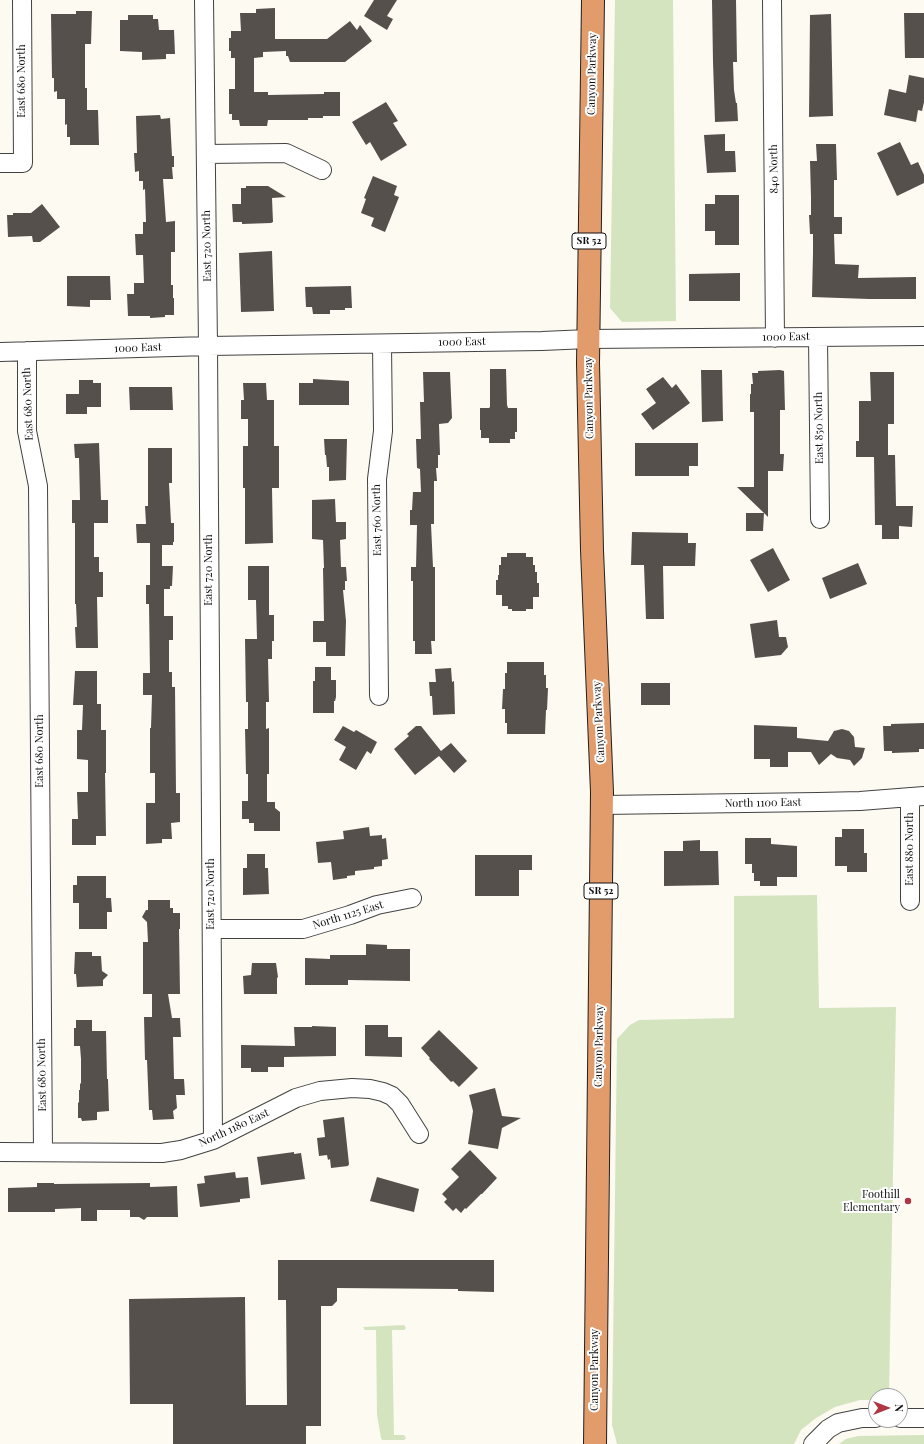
<!DOCTYPE html>
<html>
<head>
<meta charset="utf-8">
<style>
	body { margin:0 }
	#map { position:relative; width:924px; height:1444px; overflow:hidden; background:#fdfaf2; font-family:"Playfair Display",serif }
	canvas { display:block }
	.north { position:absolute; left:868px; top:1388px; width:40px; height:40px; box-sizing:border-box; background:#fff; border:1px solid #9f9f9f; border-radius:50%; rotate:90deg; font-size:11px; font-weight:700; line-height:16px; text-align:center; color:#0f0f0f }
	.north::after { content:''; display:block; margin:auto; width:14px; height:18px; background:#ae3842; clip-path:polygon(50% 0,100% 100%,50% 72%,0 100%) }
</style>
</head>
<body>
<div id="map">
<canvas width="924" height="1444"></canvas>
<div class="north">N</div>
</div>
<script>
const g = document.querySelector('canvas').getContext('2d');
g.lineJoin = 'round';
function fill(path, color) {
  g.fillStyle = color;
  g.fill(path, 'evenodd');
}
function toPath(rows) {
  const path = new Path2D();
  for (const r of rows) {
    path.moveTo(r[0], r[1]);
    for (let i = 2; i < r.length; i += 2) path.lineTo(r[i], r[i + 1]);
  }
  return path;
}
function stroke(path, color, width, dash) {
  g.strokeStyle = color;
  g.lineWidth = width;
  g.lineCap = dash ? 'butt' : 'round';
  g.setLineDash(dash || []);
  g.stroke(path);
}
function write(font, color, halo, rows, align = 'center') {
  g.font = font + ' "Playfair Display",serif';
  g.lineWidth = 4;
  g.setLineDash([]);
  g.textBaseline = 'middle';
  g.strokeStyle = halo;
  g.fillStyle = color;
  for (const [text, x, y, turn = 0] of rows) {
    g.save();
    g.translate(x, y);
    g.rotate((+turn || 0) * Math.PI / 180);
    g.textAlign = isNaN(turn) ? turn : align;
    if (halo) g.strokeText(text, 0, 0);
    g.fillText(text, 0, 0);
    g.restore();
  }
}
fill(toPath([
	[615,0,673,0,676,321,622,322,610,308],
	[817,895,819,1008,896,1007,889,1396,876,1396,876,1400,860,1400,835,1407,816,1418,801,1430,794,1444,617,1444,612,1425,617,1039,630,1025,639,1020,734,1018,734,896],
	[404,1325,406,1328,404,1330,392,1330,394,1435,404,1435,406,1438,404,1440,382,1440,381,1438,377,1415,376,1330,365,1330,363,1327],
	[924,1435,924,1444,839,1444,846,1439,858,1436]
]), '#d4e4bf');
fill(toPath([
	[374,0,397,0,387,16,393,19,387,30,364,16],
	[712,0,736,0,737,62,733,62,734,90,736,103,737,103,738,121,715,122,713,62],
	[275,8,275,39,327,39,350,21,357,30,360,25,372,41,345,62,290,62,288,56,286,56,286,51,263,52,263,57,254,58,254,92,268,92,268,95,324,94,324,92,340,92,340,116,323,116,323,118,308,118,308,120,268,120,267,126,240,126,239,120,232,120,232,114,229,114,229,89,235,89,235,58,231,58,231,51,229,51,229,38,231,38,231,31,241,31,240,13,256,13,256,9],
	[76,11,92,11,91,44,85,44,85,88,87,88,87,110,98,110,99,145,70,145,70,137,67,137,67,124,65,125,65,99,57,99,57,91,54,92,54,78,52,78,51,14,76,14],
	[904,13,924,13,924,58,905,58],
	[831,14,833,116,809,117,810,15],
	[128,15,153,15,153,19,158,19,159,30,174,30,175,54,166,54,166,59,142,60,142,52,120,51,120,20,128,20],
	[909,75,924,78,924,102,922,111,918,110,916,122,884,115,889,89,906,93],
	[386,102,398,121,393,123,407,145,381,161,370,142,366,145,352,122],
	[160,115,161,119,170,118,172,156,174,156,174,167,172,167,173,179,163,179,166,222,175,221,175,252,171,252,171,285,173,285,173,298,174,298,174,315,165,315,165,317,150,318,150,316,128,316,127,294,134,294,134,283,144,283,143,255,136,255,135,234,143,234,143,222,146,222,145,189,143,190,143,181,139,181,139,171,135,172,134,153,137,153,136,116],
	[725,134,725,151,735,151,736,172,707,173,704,135],
	[900,142,911,165,918,162,924,175,924,183,897,196,877,153],
	[816,144,836,144,837,180,834,180,834,217,842,217,842,234,834,234,835,264,859,265,858,278,916,277,916,299,869,299,812,297,813,253,813,234,810,234,809,215,811,215,811,197,810,161,817,161],
	[373,176,397,186,394,195,399,197,385,232,371,226,374,218,361,213,366,199,364,198],
	[246,186,268,186,286,197,272,198,273,222,271,223,242,224,242,222,233,222,232,204,241,204,241,188,246,188],
	[715,195,739,195,739,245,715,245,715,231,705,231,705,204,715,204],
	[42,204,60,227,40,242,33,242,32,236,8,237,7,215,13,215,13,213,31,213],
	[272,251,274,311,241,312,239,253],
	[740,273,740,301,689,301,689,274],
	[67,276,110,276,111,300,90,300,90,307,67,306],
	[351,286,352,308,345,308,345,310,330,310,330,314,313,314,312,307,306,307,305,287],
	[490,369,506,369,507,405,508,408,517,408,517,432,515,432,515,439,510,439,510,443,489,443,489,438,481,438,481,430,480,430,480,408,489,408,490,407],
	[701,370,722,370,723,421,702,422],
	[780,370,784,371,785,410,780,410,780,454,784,454,783,471,768,471,768,517,764,513,763,531,746,531,746,513,764,513,737,487,754,487,754,412,750,412,750,394,751,394,751,384,753,384,752,373,758,373,758,371],
	[423,372,450,372,452,418,448,423,439,424,440,455,438,455,438,468,436,468,437,481,434,481,434,524,431,524,433,567,435,567,435,641,431,641,432,654,415,654,415,641,413,641,413,581,411,581,411,567,416,567,417,525,410,525,410,510,412,510,413,492,421,492,420,469,417,468,416,439,421,439,420,402,424,402],
	[870,372,894,372,894,424,888,424,888,455,895,455,896,506,913,506,912,527,899,526,899,539,882,539,882,525,875,525,874,457,856,457,856,441,859,441,859,401,871,401],
	[663,377,672,388,676,384,690,403,653,430,641,414,656,403,646,389],
	[313,379,349,381,349,405,299,405,299,383,313,383],
	[79,380,93,380,93,383,101,383,101,407,87,407,87,414,66,414,66,394,79,394],
	[243,383,266,383,267,400,274,400,274,446,279,446,279,488,272,488,273,543,245,544,245,488,243,488,243,446,248,446,248,419,241,419,241,400,244,400],
	[129,387,172,387,173,410,130,410],
	[324,439,347,439,346,480,329,481,329,467,327,467,326,455,325,455],
	[99,443,101,500,108,500,108,523,94,523,94,557,99,557,99,572,103,572,103,597,97,597,98,648,76,648,75,627,77,627,76,604,75,604,75,523,72,523,72,500,80,500,79,458,75,458,74,444],
	[635,443,698,443,698,466,689,466,689,476,635,476],
	[148,448,172,448,172,483,169,483,171,523,174,523,174,542,173,542,173,545,162,545,162,566,173,566,172,586,170,586,170,589,164,589,164,616,173,616,173,640,169,640,169,672,172,672,172,687,175,687,176,793,180,793,180,822,171,823,172,839,162,839,162,843,146,844,146,803,155,803,155,773,150,773,150,728,151,728,152,695,143,695,143,673,150,673,149,604,146,604,146,585,150,585,150,543,137,543,136,524,146,524,145,506,148,506],
	[335,499,336,522,346,522,346,539,340,540,341,567,346,567,347,581,345,581,345,590,343,590,346,621,345,656,326,656,326,642,313,642,313,621,324,621,323,568,324,568,323,540,312,539,312,500],
	[632,532,688,533,688,543,696,543,695,566,663,566,664,619,646,619,644,565,631,565],
	[773,548,790,580,768,592,750,560],
	[507,553,526,553,526,557,533,557,533,565,535,565,535,572,537,572,537,583,539,583,539,597,533,597,533,609,526,609,526,611,512,611,512,609,508,609,508,606,502,606,502,595,496,595,496,580,498,580,498,575,499,575,499,565,501,565,501,557,507,557],
	[858,563,867,584,830,599,822,578],
	[248,566,269,566,269,615,274,615,274,641,272,641,272,659,268,659,269,702,266,702,266,729,269,728,269,774,267,774,267,802,275,802,275,808,280,812,280,831,254,831,254,823,249,823,249,819,242,819,242,801,248,801,248,774,246,774,245,729,248,729,248,702,246,702,245,639,257,639,256,600,248,600],
	[777,620,779,637,786,637,788,647,781,655,755,658,750,624],
	[507,662,544,662,544,675,546,675,546,688,548,688,547,710,546,710,545,734,507,734,507,723,505,723,505,709,502,709,503,689,505,689,505,673,507,673],
	[315,667,331,667,331,680,336,680,336,697,335,701,334,701,334,713,313,713,313,681,315,681],
	[451,668,452,682,454,681,455,714,433,715,432,696,430,696,429,682,436,682,435,669],
	[75,671,97,671,97,704,101,704,101,730,106,730,106,773,105,773,106,836,96,836,96,845,72,845,72,819,78,819,77,792,88,792,88,760,77,759,77,730,82,730,83,705,73,705],
	[641,683,670,683,670,705,641,705],
	[924,723,924,749,919,749,919,752,892,753,892,751,884,751,883,726,891,726,891,724],
	[754,725,797,727,797,738,828,741,834,731,842,729,849,731,854,737,855,747,865,748,862,758,854,766,850,760,837,758,831,754,819,765,811,752,788,752,788,767,770,767,770,759,754,759],
	[343,726,354,732,356,730,377,742,371,754,367,751,356,770,339,760,346,747,334,740],
	[416,726,421,726,441,751,451,743,467,761,454,773,439,756,415,775,394,749,409,736,407,734],
	[369,827,370,836,382,835,382,839,386,838,388,859,382,860,382,866,374,867,374,869,355,871,355,875,347,876,347,878,333,880,331,862,318,863,316,842,344,839,343,831],
	[842,829,864,829,864,853,867,853,867,872,847,872,847,866,835,866,835,837,842,837],
	[745,838,771,838,771,844,797,846,797,877,777,877,777,886,760,886,760,881,754,881,754,873,752,873,752,864,745,864],
	[700,840,700,851,718,851,719,885,664,886,664,851,683,851,683,841],
	[247,854,265,854,265,868,268,868,269,894,243,895,243,868,247,868],
	[475,855,532,855,532,870,519,870,519,896,475,896],
	[77,876,106,876,106,898,111,898,112,912,107,912,107,929,79,929,79,903,73,903,73,885,77,885],
	[148,900,170,900,170,908,173,908,173,913,180,913,180,929,179,929,180,994,168,994,172,1018,180,1018,181,1037,173,1037,174,1079,184,1079,185,1095,176,1095,177,1108,173,1111,174,1119,153,1120,152,1110,149,1110,147,1060,145,1060,144,1017,152,1017,152,994,143,994,143,942,148,942,147,922,142,917,146,910,148,910],
	[366,944,387,945,387,949,410,949,410,981,348,980,348,985,305,985,305,958,330,959,330,955,366,955],
	[75,952,92,952,92,956,101,956,102,971,108,975,103,980,103,986,77,987,76,974,74,974],
	[252,963,276,963,278,977,277,978,277,994,244,994,243,976,251,975],
	[76,1020,92,1020,92,1031,106,1031,107,1079,108,1079,109,1111,97,1112,97,1120,82,1121,81,1118,78,1118,78,1103,79,1102,79,1090,80,1090,80,1084,81,1083,81,1059,80,1046,74,1046,74,1028,76,1028],
	[365,1025,388,1025,388,1037,402,1037,402,1057,365,1056],
	[312,1026,336,1027,336,1056,284,1057,284,1067,268,1067,268,1072,251,1072,251,1068,241,1068,241,1045,295,1046,294,1027,312,1027],
	[439,1030,478,1068,459,1087,453,1081,451,1082,429,1059,430,1058,421,1048],
	[495,1088,502,1116,521,1118,502,1128,498,1149,468,1144,473,1111,469,1095],
	[344,1117,349,1164,348,1166,331,1168,330,1159,328,1160,327,1155,319,1156,317,1138,325,1137,323,1120],
	[470,1150,497,1178,482,1194,481,1194,466,1209,465,1208,461,1213,456,1208,453,1211,444,1202,447,1199,442,1194,459,1177,451,1169],
	[294,1152,294,1154,301,1153,305,1179,261,1185,257,1157],
	[235,1172,236,1178,248,1177,250,1198,240,1199,240,1202,200,1207,197,1184,205,1183,204,1176],
	[377,1177,419,1189,414,1212,370,1201],
	[37,1183,54,1183,54,1184,150,1183,150,1187,177,1186,178,1217,147,1217,144,1220,139,1217,130,1217,130,1210,97,1210,97,1221,81,1221,81,1208,55,1209,55,1212,8,1212,8,1188,37,1187],
	[278,1260,494,1260,494,1292,458,1291,458,1289,337,1288,337,1301,332,1306,321,1306,321,1426,306,1426,306,1444,173,1444,173,1404,130,1404,129,1299,245,1297,246,1405,287,1405,286,1300,278,1300]
]), '#56504c');
const minor = toPath([
	[204,0,208,346,213,1140],
	[772,0,775,338],
	[206,154,286,153,322,170],
	[0,163,23,163,22,0],
	[818,337,820,519],
	[27,351,27,431,38,486,43,1152],
	[0,352,208,346,542,341,588,339,924,336],
	[379,696,377,479,383,431,382,345],
	[910,797,910,901],
	[602,805,818,802,860,801,924,796],
	[212,929,303,929,350,915,377,905,412,898],
	[0,1152,162,1153,181,1150,213,1140,296,1098,320,1091,352,1088,370,1089,383,1092,392,1096,400,1104,419,1134],
	[900,1418,924,1418],
	[813,1444,828,1429,838,1423,862,1418,876,1418]
]);
const highway = toPath([
	[593,0,588,363,592,550,602,792,595,1444]
]);
stroke(minor, '#424242', 20);
stroke(highway, '#202020', 24);
stroke(minor, '#fff', 18);
stroke(highway, '#e29c6b', 22);
for (const [x, y, r, color] of [
	[908,1201,4,"#ae3842"]
]) {
  const dot = new Path2D();
  dot.arc(x, y, r, 0, 2 * Math.PI);
  g.fillStyle = color;
  g.fill(dot);
  stroke(dot, '#fff', 1.5);
}
for (const [x, y, w] of [
	[589,241,34],
	[601,891,34]
]) {
  const box = new Path2D();
  box.roundRect(x - w / 2, y - 8, w, 16, 3);
  g.fillStyle = '#fff';
  g.fill(box);
  stroke(box, '#0f0f0f', 1);
}
write('bold 10px', '#0f0f0f', null, [
	["SR 52",589,241],
	["SR 52",601,891]
]);
write('11px', '#0f0f0f', '#fff', [
	["Canyon Parkway",592,74,-89],
	["East 680 North",22,81,-90],
	["840 North",774,169,-91],
	["East 720 North",207,246,-91],
	["1000 East",786,337,-1],
	["1000 East",462,342,-1],
	["1000 East",138,348,-2],
	["Canyon Parkway",589,398,-91],
	["East 680 North",28,404,-92],
	["East 850 North",819,428,-91],
	["East 760 North",377,520,-91],
	["East 720 North",209,570,-90],
	["Canyon Parkway",599,722,-93],
	["East 680 North",40,751,-90],
	["North 1100 East",763,803,-1],
	["East 880 North",910,849,-90],
	["East 720 North",211,894,-90],
	["North 1125 East",348,915,-17],
	["Canyon Parkway",599,1046,-89],
	["East 680 North",42,1075,-91],
	["North 1180 East",234,1128,-25],
	["Canyon Parkway",595,1370,-90]
]);
write('11px', '#0f0f0f', '#fff', [
	["Foothill",900,1195],
	["Elementary",900,1208]
], 'right');
</script>
</body>
</html>
